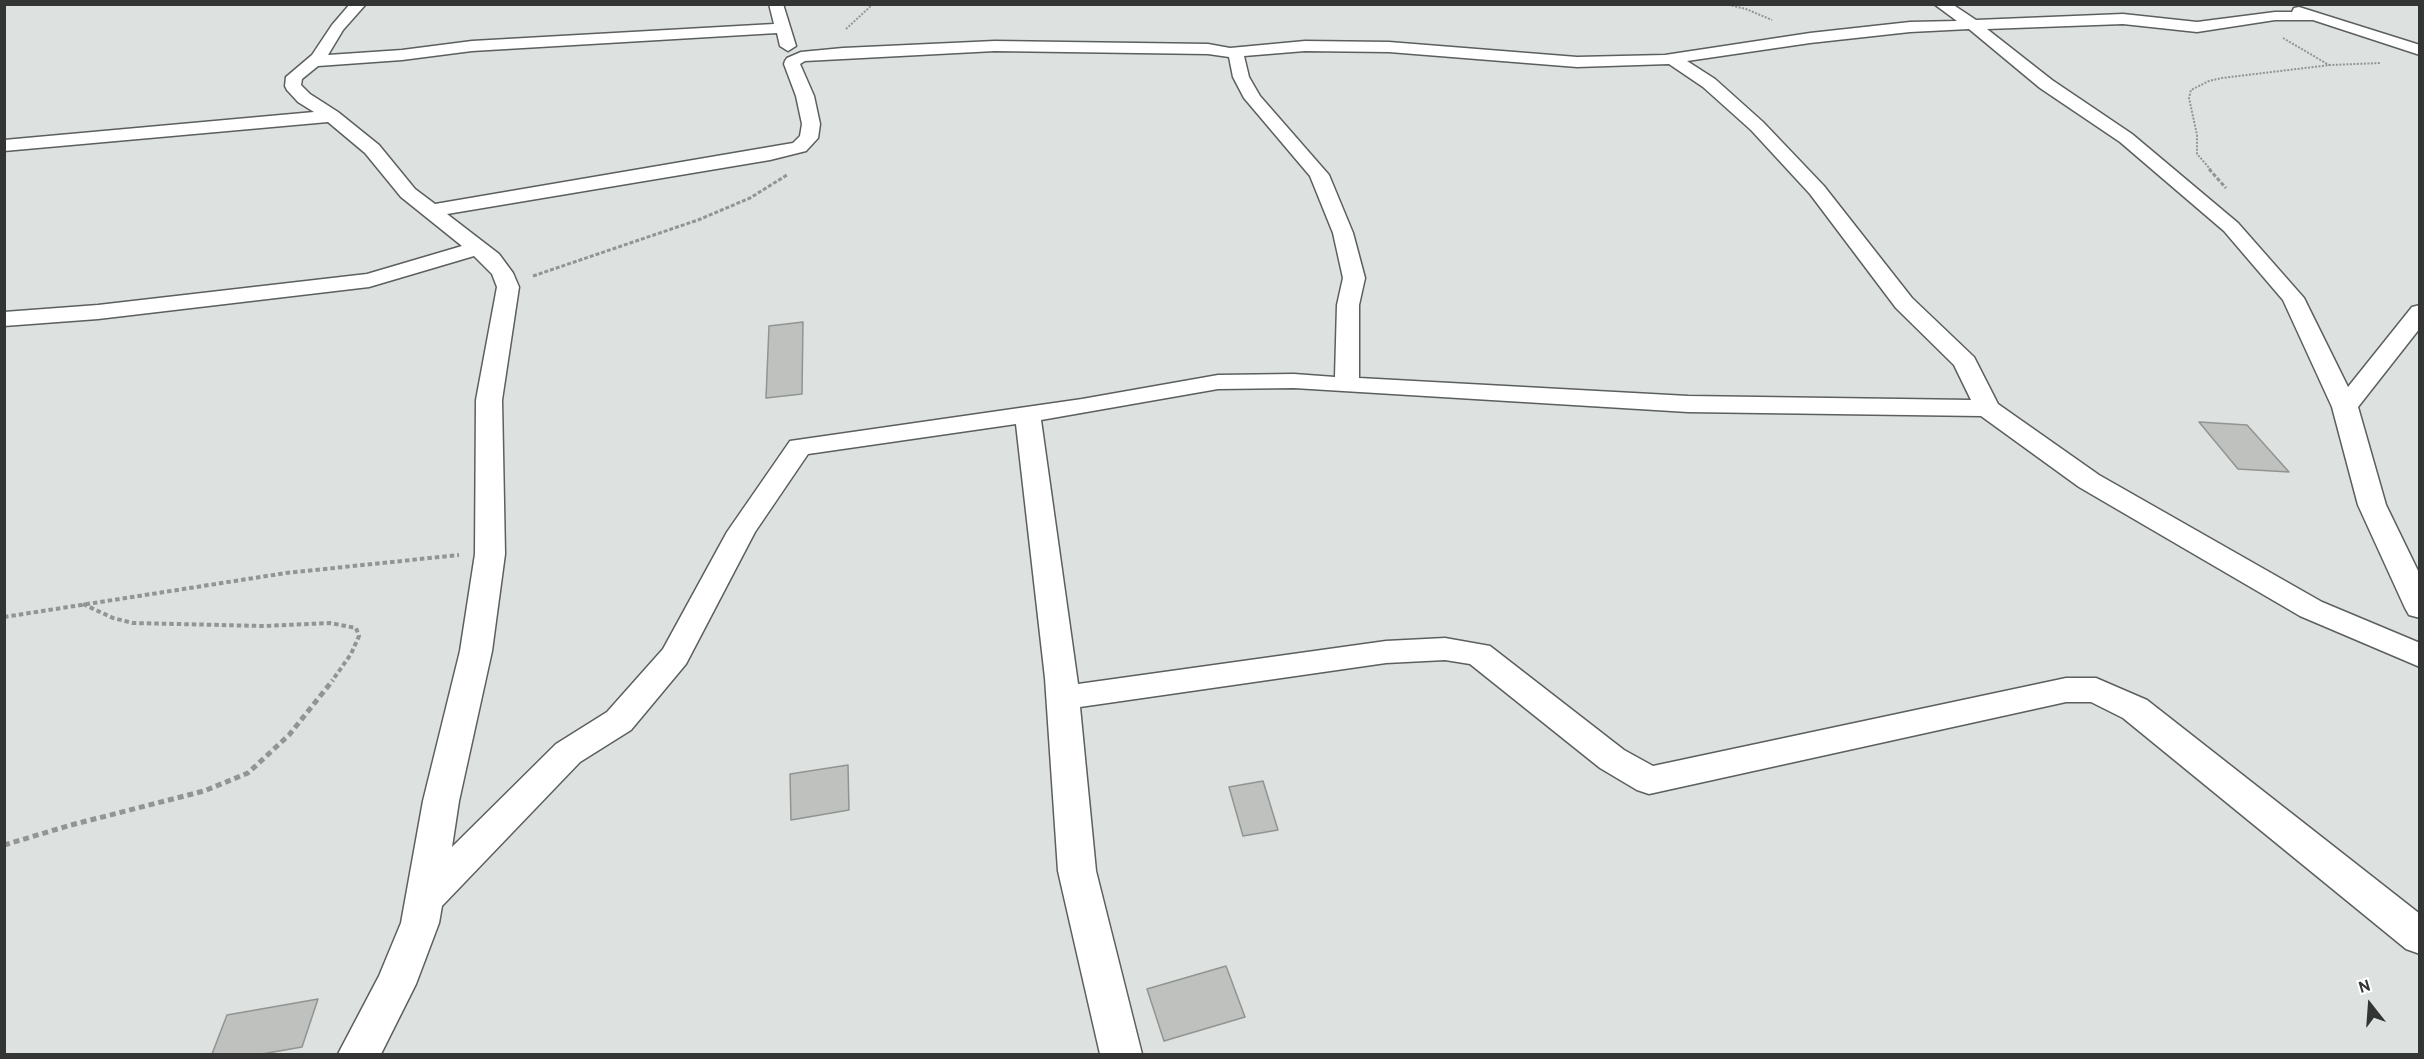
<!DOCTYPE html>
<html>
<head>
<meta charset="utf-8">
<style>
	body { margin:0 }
	#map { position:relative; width:2424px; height:1059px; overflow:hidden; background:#dde2e0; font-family:Overpass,sans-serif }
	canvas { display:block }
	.frame { position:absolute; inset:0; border:6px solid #333534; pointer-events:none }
	.north { position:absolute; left:2340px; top:975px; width:60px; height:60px; -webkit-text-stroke:4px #fff; paint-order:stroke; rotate:343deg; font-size:16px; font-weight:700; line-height:24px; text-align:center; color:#333534 }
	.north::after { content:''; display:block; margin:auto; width:21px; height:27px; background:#333534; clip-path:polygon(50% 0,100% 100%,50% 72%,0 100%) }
</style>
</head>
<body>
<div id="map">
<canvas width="2424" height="1059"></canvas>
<div class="frame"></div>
<div class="north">N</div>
</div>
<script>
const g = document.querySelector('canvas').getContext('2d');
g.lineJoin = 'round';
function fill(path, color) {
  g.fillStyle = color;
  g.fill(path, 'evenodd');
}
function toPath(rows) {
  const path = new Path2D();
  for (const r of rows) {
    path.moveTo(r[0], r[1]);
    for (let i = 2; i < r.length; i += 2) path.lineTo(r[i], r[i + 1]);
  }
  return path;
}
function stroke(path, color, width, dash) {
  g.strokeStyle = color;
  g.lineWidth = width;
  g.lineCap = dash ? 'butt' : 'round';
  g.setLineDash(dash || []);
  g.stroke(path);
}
const building = toPath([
	[803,322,802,394,766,398,769,326,803,322],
	[2199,422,2247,425,2289,472,2238,469,2199,422],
	[848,765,849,810,791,820,790,774,848,765],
	[1263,781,1278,830,1243,836,1229,787,1263,781],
	[1226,966,1245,1017,1164,1041,1147,989,1226,966],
	[318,999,302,1047,262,1054,212,1054,227,1015,318,999]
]);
fill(building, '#bec1be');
stroke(building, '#919490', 1.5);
const street = toPath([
	[350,4,366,4,343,30,328,55,402,50,472,41,774,24,769,4,783,4,796,46,788,51,780,46,777,33,472,51,402,60,318,66,302,79,301,85,310,94,338,112,379,145,415,189,435,204,793,143,800,136,802,124,796,96,784,64,785,61,787,58,801,52,843,48,995,41,1208,44,1230,48,1305,41,1389,42,1577,57,1665,55,1810,33,1910,22,1957,21,1934,4,1952,4,1976,20,2123,14,2197,22,2275,12,2292,12,2294,8,2299,7,2420,45,2420,55,2313,20,2275,20,2197,32,2123,24,1987,29,2052,80,2132,134,2238,223,2304,298,2348,387,2412,307,2420,305,2420,328,2358,407,2386,505,2420,575,2420,618,2409,615,2405,608,2358,505,2332,407,2283,300,2224,231,2120,142,2040,88,1969,29,1910,32,1810,43,1687,61,1715,79,1763,122,1824,186,1912,298,1974,357,1998,404,2099,475,2322,602,2420,643,2420,667,2300,616,2079,487,1981,416,1688,412,1294,388,1218,389,1041,420,1078,684,1386,641,1445,638,1490,646,1624,750,1653,766,2066,678,2096,678,2147,700,2420,914,2420,954,2406,949,2123,718,2091,702,2066,702,1649,794,1637,790,1600,768,1470,664,1445,660,1386,663,1080,707,1096,871,1142,1054,1100,1054,1058,871,1045,678,1016,424,808,454,755,532,686,664,631,730,580,762,442,906,439,923,416,984,381,1054,338,1054,379,976,401,923,423,801,460,651,475,554,476,400,497,287,492,274,474,256,369,287,98,319,4,326,4,312,98,305,367,274,462,246,401,197,365,153,328,122,4,151,4,140,314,112,298,102,287,90,285,86,286,77,312,55,332,25,350,4],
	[995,51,1208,54,1229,57,1233,77,1244,98,1310,176,1333,233,1343,278,1337,305,1335,377,1294,374,1218,375,1082,399,790,441,727,532,663,649,607,712,556,744,452,847,459,801,492,651,505,554,502,400,519,287,513,273,499,254,447,214,770,160,806,151,818,138,820,124,814,96,800,64,805,61,995,51],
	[1305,51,1389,52,1577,67,1669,64,1703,87,1751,130,1810,194,1896,308,1954,365,1971,400,1688,396,1359,378,1359,305,1365,278,1353,233,1329,175,1260,96,1249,77,1244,56,1305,51]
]);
stroke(street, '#5b5f5d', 3);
stroke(toPath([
	[1725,4,1746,9,1772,20],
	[846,29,873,4],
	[2283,38,2329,65],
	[2211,170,2197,154,2197,135,2189,98,2191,90,2209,81,2222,78,2330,65,2381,63]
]), '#929594', 2, [2, 1.5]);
stroke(toPath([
	[2209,169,2226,188],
	[533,276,698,220,750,198,787,175]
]), '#929594', 3, [4, 2]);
stroke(toPath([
	[83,604,113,618,133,623,264,626,330,623,356,628,359,636,351,654,332,681],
	[4,617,286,573,459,555]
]), '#929594', 4, [4.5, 3]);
stroke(toPath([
	[4,845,71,825,204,791,248,773,289,735,333,680]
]), '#929594', 5, [6, 4]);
fill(street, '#fff');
</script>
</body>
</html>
